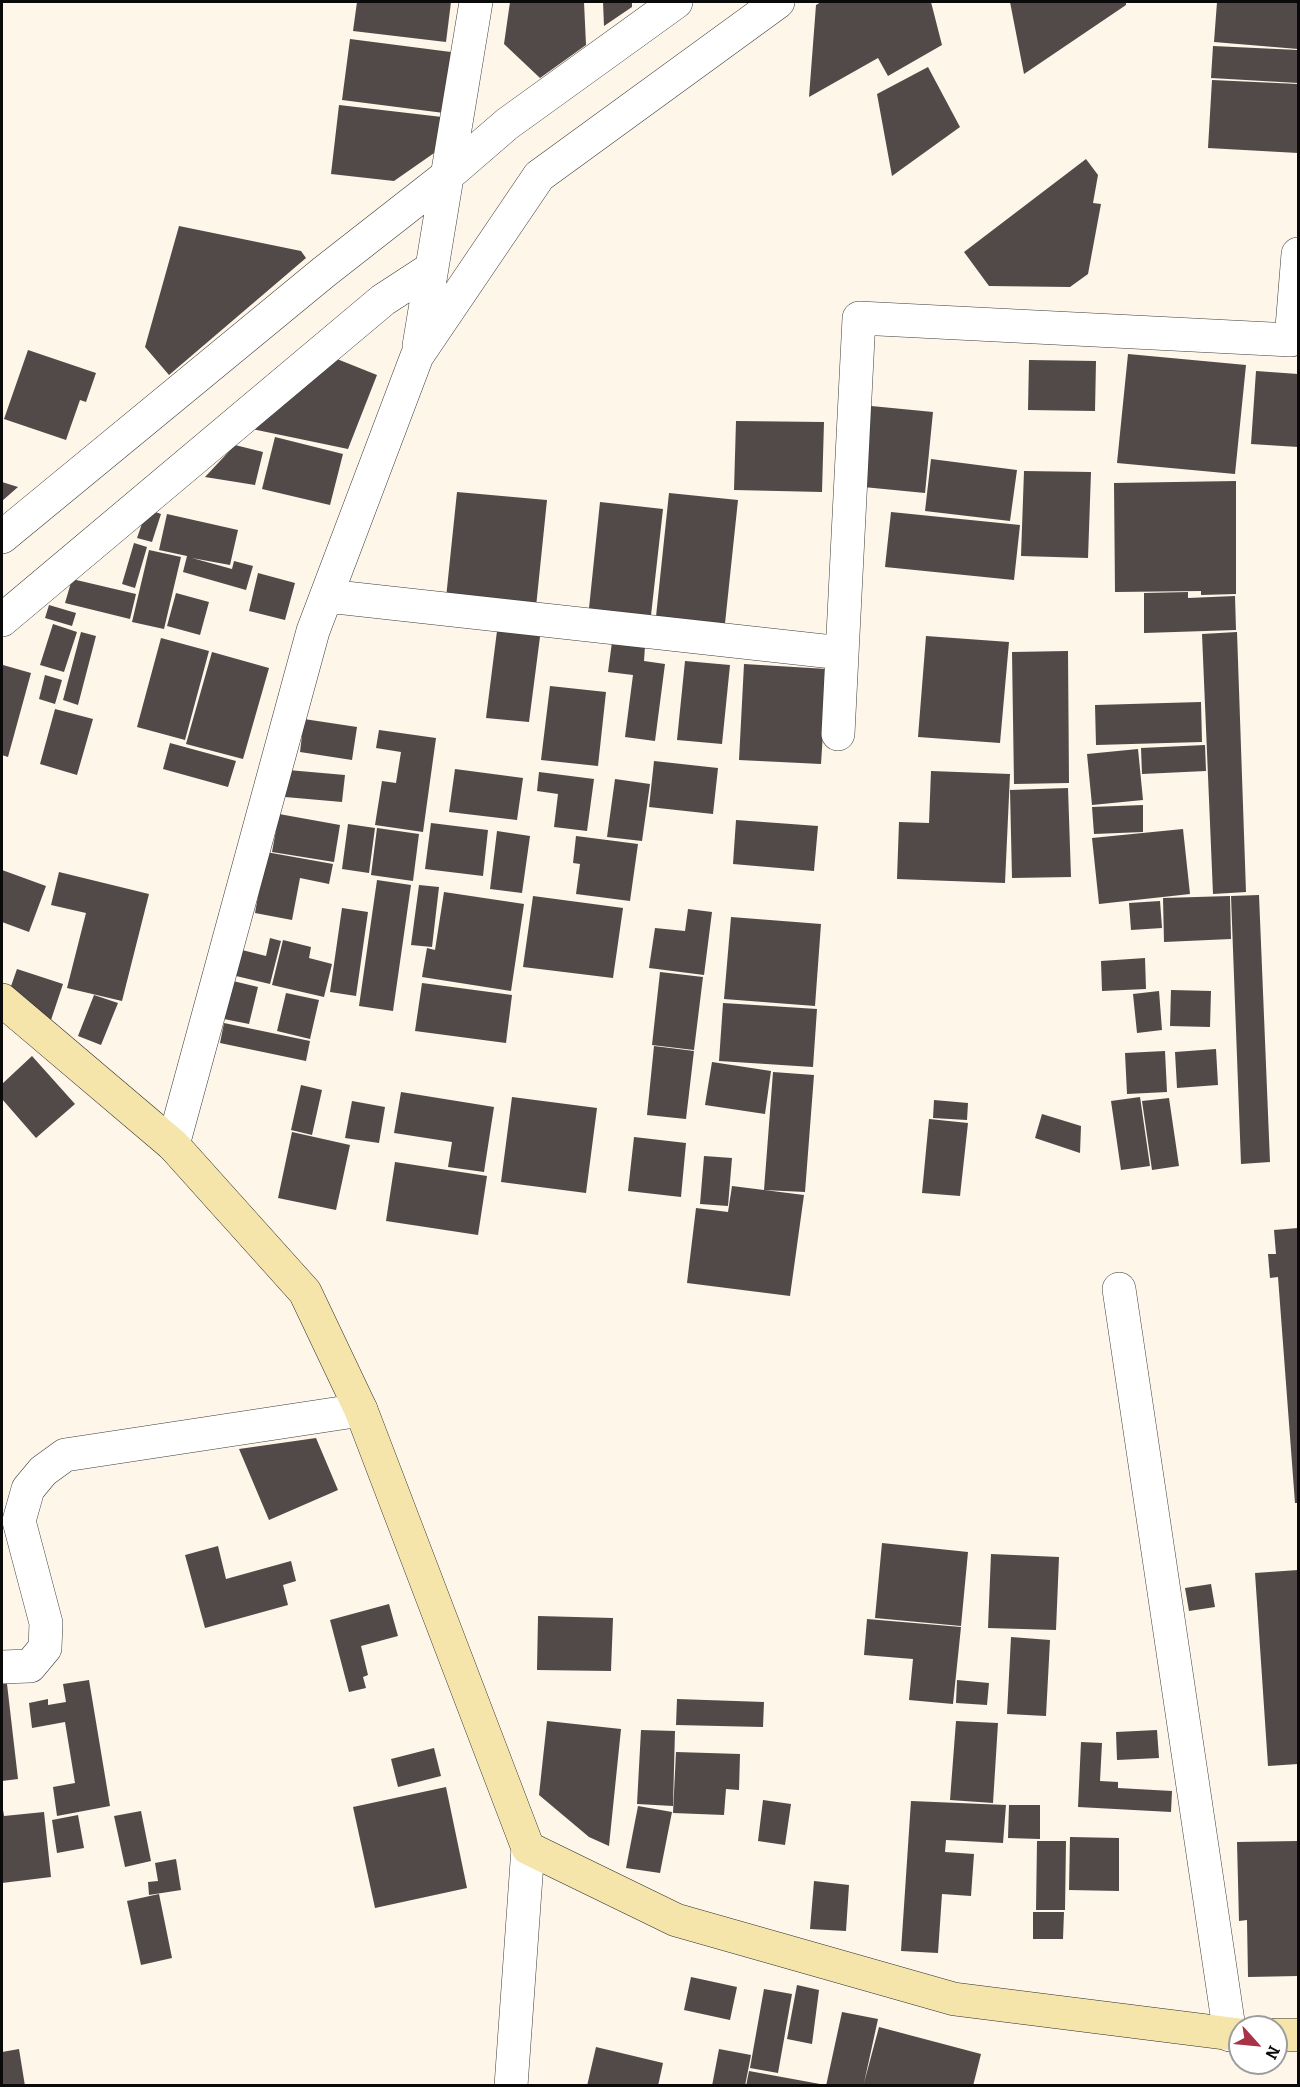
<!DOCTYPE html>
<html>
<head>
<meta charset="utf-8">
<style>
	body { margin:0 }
	#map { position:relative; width:1300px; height:2087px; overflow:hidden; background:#fdf6e9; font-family:Bitter,serif }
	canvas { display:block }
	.frame { position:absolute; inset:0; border:3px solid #0a0a0a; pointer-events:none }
	.north { position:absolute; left:1228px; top:2015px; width:60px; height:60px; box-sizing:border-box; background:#fff; border:2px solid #9d9d9d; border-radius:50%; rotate:117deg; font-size:16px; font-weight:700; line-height:24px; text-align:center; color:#0a0a0a }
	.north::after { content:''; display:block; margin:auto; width:21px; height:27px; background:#a93246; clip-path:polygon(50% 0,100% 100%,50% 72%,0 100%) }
</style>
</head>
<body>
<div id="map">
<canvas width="1300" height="2087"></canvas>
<div class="frame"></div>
<div class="north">N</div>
</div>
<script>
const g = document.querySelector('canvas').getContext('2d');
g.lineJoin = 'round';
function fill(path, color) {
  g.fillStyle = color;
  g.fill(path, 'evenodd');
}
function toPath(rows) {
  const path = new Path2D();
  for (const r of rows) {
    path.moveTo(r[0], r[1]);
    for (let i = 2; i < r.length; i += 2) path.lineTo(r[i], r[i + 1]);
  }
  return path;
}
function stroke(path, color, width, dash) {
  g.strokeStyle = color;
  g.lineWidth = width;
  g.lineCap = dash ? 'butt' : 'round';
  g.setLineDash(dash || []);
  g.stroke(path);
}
fill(toPath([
	[357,2,451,2,446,42,353,31],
	[510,2,584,2,586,45,540,78,504,44],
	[603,2,632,2,632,7,604,26],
	[821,2,931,2,942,45,888,76,878,58,809,97,816,5],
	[1010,2,1126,2,1126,5,1024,74],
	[1217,2,1298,2,1298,49,1214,42],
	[350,39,451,52,444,113,342,100],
	[1213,46,1298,50,1298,83,1211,78],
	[928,67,960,127,892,176,877,94],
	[1212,80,1298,84,1298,153,1208,148],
	[339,105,442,117,437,151,394,181,331,174],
	[1086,159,1098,175,1093,203,1101,204,1088,274,1070,287,989,286,964,252],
	[179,226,301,251,306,258,169,375,145,347],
	[28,350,96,373,86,402,80,400,66,440,4,419],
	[1128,354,1246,365,1235,474,1117,463],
	[332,357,377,375,348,449,252,429],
	[1029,360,1096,361,1095,411,1028,410],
	[1256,371,1298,374,1298,447,1251,444],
	[861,405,933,412,925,493,853,486],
	[736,421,824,422,822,492,734,490],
	[275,437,343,454,330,505,262,489],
	[235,445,263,452,255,485,205,477],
	[931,459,1017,470,1010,521,925,511],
	[1024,471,1091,472,1088,558,1021,556],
	[1236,481,1236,594,1201,595,1201,591,1115,592,1114,483],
	[2,482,18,487,2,501],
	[457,492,547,500,536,607,446,598],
	[669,493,738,500,724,633,655,626],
	[600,502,663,509,650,624,588,618],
	[147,509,161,514,152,542,137,538],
	[891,512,1020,525,1014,580,885,567],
	[167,514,238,530,230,565,192,558,232,569,234,561,253,566,246,590,183,572,187,556,159,550],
	[134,543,147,547,135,588,122,584],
	[149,550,181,557,164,629,132,622],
	[258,573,295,583,285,620,249,611],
	[72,579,136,594,130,619,65,603],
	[1188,592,1188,598,1235,596,1236,630,1144,633,1144,593],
	[176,593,209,602,200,635,167,626],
	[49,605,76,613,72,626,45,618],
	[498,623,541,629,529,722,486,718],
	[53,624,77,632,64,672,40,665],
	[81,632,96,636,78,705,63,700],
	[1237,632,1246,892,1213,894,1202,634],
	[926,636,1009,642,1000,743,918,737],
	[161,638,209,651,185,740,137,727],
	[612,642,645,646,644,661,665,664,655,741,625,737,633,675,608,672],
	[1068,651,1069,783,1014,784,1012,652],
	[212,652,269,668,243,759,186,744],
	[685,661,730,665,722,744,677,740],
	[744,664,827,669,821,764,739,760],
	[3,665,31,673,8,757,2,755],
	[45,675,62,680,55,704,39,699],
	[550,686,606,692,598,766,541,760],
	[1201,702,1202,742,1096,745,1095,705],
	[55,709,93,719,77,775,40,764],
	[304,719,357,727,352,760,300,752],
	[379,730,436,738,423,832,375,825,382,781,396,783,401,752,376,748],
	[170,743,236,761,228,787,163,769],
	[1205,745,1206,771,1142,774,1141,748],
	[1138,749,1143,800,1092,805,1087,754],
	[654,761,718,768,713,814,649,807],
	[455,769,523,778,517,820,449,812],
	[288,770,345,775,342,802,285,797],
	[931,771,1010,774,1005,883,897,879,899,822,929,823],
	[539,772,594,779,587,831,554,827,558,794,537,791],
	[615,779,650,784,642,841,607,837],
	[1068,788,1071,877,1012,878,1010,790],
	[1143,805,1143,832,1094,834,1092,807],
	[279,814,340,825,334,862,272,852],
	[736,820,818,826,814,871,733,864],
	[431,823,488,830,483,876,425,869],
	[348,824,375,828,369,873,342,869],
	[377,828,419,834,413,881,371,875],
	[1183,829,1190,894,1099,904,1092,838],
	[497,831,530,836,522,893,490,889],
	[576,836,638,844,630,901,576,894,580,864,573,863],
	[266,852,333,864,329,884,300,878,292,920,255,913],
	[2,870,46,886,29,932,2,922],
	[59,872,149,894,122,1001,67,988,86,913,51,905],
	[377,880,411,885,393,1011,359,1006],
	[419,885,439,887,432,947,411,945],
	[444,892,524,904,511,991,422,977,427,948,435,950],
	[1259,895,1270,1162,1241,1164,1231,896],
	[533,896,623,908,613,978,523,967],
	[1230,896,1231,939,1164,942,1163,898],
	[1160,901,1162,928,1131,930,1129,903],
	[342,908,368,912,356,996,330,992],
	[688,909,712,912,704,975,649,968,655,928,685,931],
	[731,917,821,924,815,1006,724,999],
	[270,938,281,941,270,984,236,976,242,950,266,956],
	[283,940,311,947,309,958,332,964,324,997,272,985],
	[1145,958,1146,989,1102,991,1101,961],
	[17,969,63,984,49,1026,10,989],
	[660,972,703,977,694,1050,652,1045],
	[233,981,258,987,249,1024,224,1019],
	[422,983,512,995,506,1043,415,1031],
	[1171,990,1211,991,1210,1027,1170,1026],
	[1159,991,1162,1030,1137,1033,1133,994],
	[286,993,319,1000,310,1039,277,1031],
	[94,995,118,1003,101,1045,78,1036],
	[723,1003,817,1009,813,1067,719,1061],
	[224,1023,310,1041,306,1061,220,1043],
	[654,1046,694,1051,686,1119,647,1115],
	[1216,1049,1218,1085,1177,1088,1175,1052],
	[1165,1051,1167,1092,1127,1094,1125,1053],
	[32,1056,75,1104,36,1138,2,1099,2,1084],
	[712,1062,771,1071,765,1114,705,1105],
	[773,1072,814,1075,805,1192,764,1190],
	[301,1085,322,1090,312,1135,291,1130],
	[401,1092,494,1107,484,1172,448,1167,452,1142,394,1133],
	[512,1097,597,1108,586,1193,501,1182],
	[1140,1097,1150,1166,1121,1170,1111,1101],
	[1169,1098,1179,1166,1152,1170,1142,1101],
	[934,1100,968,1103,967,1120,933,1118],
	[352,1101,385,1107,379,1143,345,1138],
	[1042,1114,1081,1126,1080,1153,1035,1138],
	[929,1119,968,1123,960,1196,922,1193],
	[292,1132,350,1145,336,1210,278,1198],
	[634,1137,686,1143,681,1197,628,1191],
	[704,1156,732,1158,728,1206,700,1204],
	[395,1162,487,1176,478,1235,386,1221],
	[732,1186,804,1195,790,1296,687,1283,696,1208,728,1212],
	[1298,1228,1298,1503,1295,1503,1278,1277,1270,1278,1268,1254,1276,1254,1274,1230],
	[316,1438,338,1490,269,1520,239,1449],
	[882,1543,968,1552,961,1626,875,1618],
	[218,1546,226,1579,291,1561,296,1581,283,1585,288,1605,205,1628,185,1555],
	[991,1554,1059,1557,1056,1630,988,1628],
	[1298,1570,1298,1764,1268,1766,1255,1573],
	[1211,1584,1215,1607,1189,1611,1185,1588],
	[389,1604,398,1636,361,1646,368,1675,363,1677,366,1688,349,1692,330,1620],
	[538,1616,613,1618,611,1671,537,1670],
	[867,1619,961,1627,953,1704,909,1700,913,1659,864,1655],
	[1011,1637,1050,1640,1046,1716,1007,1714],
	[89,1680,110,1806,57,1816,53,1787,75,1783,65,1722,32,1728,29,1703,48,1699,48,1705,66,1702,63,1684],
	[957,1680,989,1683,987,1705,956,1703],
	[2,1684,7,1684,18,1779,2,1781],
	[677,1699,764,1702,763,1727,676,1725],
	[547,1721,621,1729,609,1846,589,1837,539,1795],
	[956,1721,998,1723,993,1803,950,1800],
	[641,1730,675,1731,673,1806,637,1804],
	[1157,1730,1159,1758,1117,1760,1116,1732],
	[1081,1742,1102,1743,1100,1781,1118,1782,1118,1788,1172,1791,1171,1812,1078,1807],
	[434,1748,441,1776,398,1787,391,1759],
	[676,1752,740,1754,739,1790,726,1789,724,1815,673,1813],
	[446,1787,467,1888,375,1908,353,1807],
	[763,1800,791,1804,785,1845,758,1841],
	[911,1801,1006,1805,1003,1843,946,1840,945,1852,974,1854,971,1896,942,1894,938,1953,901,1951],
	[2,1804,4,1816,44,1812,51,1877,2,1883],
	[1009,1805,1040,1805,1040,1839,1008,1838],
	[638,1806,672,1812,660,1873,626,1868],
	[141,1811,151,1861,125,1867,114,1816],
	[78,1815,84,1848,57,1853,52,1820],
	[1070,1837,1119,1838,1119,1891,1069,1890],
	[1037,1841,1066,1841,1065,1910,1036,1910],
	[1298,1841,1298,1976,1248,1977,1247,1920,1239,1921,1237,1842],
	[176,1859,181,1890,149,1895,148,1882,158,1881,155,1863],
	[814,1881,849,1885,846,1931,810,1929],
	[159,1894,172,1958,141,1965,127,1901],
	[1033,1912,1064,1912,1063,1939,1033,1939],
	[691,1977,737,1987,730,2020,684,2010],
	[797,1985,819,1990,812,2044,787,2039],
	[764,1989,792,1994,778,2073,750,2068],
	[842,2012,878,2019,864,2083,879,2027,981,2054,973,2086,826,2086],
	[596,2047,663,2063,658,2086,587,2086],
	[19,2049,25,2086,2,2086,2,2052],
	[719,2049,751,2055,745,2086,712,2086],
	[749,2071,820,2084,820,2086,746,2086]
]), '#514a48');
const street = toPath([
	[419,346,476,2],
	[2,537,324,272,448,175,507,124,676,2],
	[327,596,842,653],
	[2,620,383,300,432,268],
	[838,734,859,318,1291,340,1298,254],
	[173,1145,313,631,417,356,539,176,778,2],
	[1119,1289,1230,2035],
	[2,1667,30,1666,45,1648,46,1623,19,1521,28,1489,43,1471,65,1455,361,1410],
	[511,2086,528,1848]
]);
const secondary = toPath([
	[2,1000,173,1145,305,1292,361,1410,528,1848,676,1920,954,1999,1240,2035],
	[1276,2035,1298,2035]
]);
stroke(street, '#3d3d3d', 34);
stroke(secondary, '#2c2c2c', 34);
stroke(street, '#fff', 33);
stroke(secondary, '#f6e5ab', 33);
</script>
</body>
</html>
